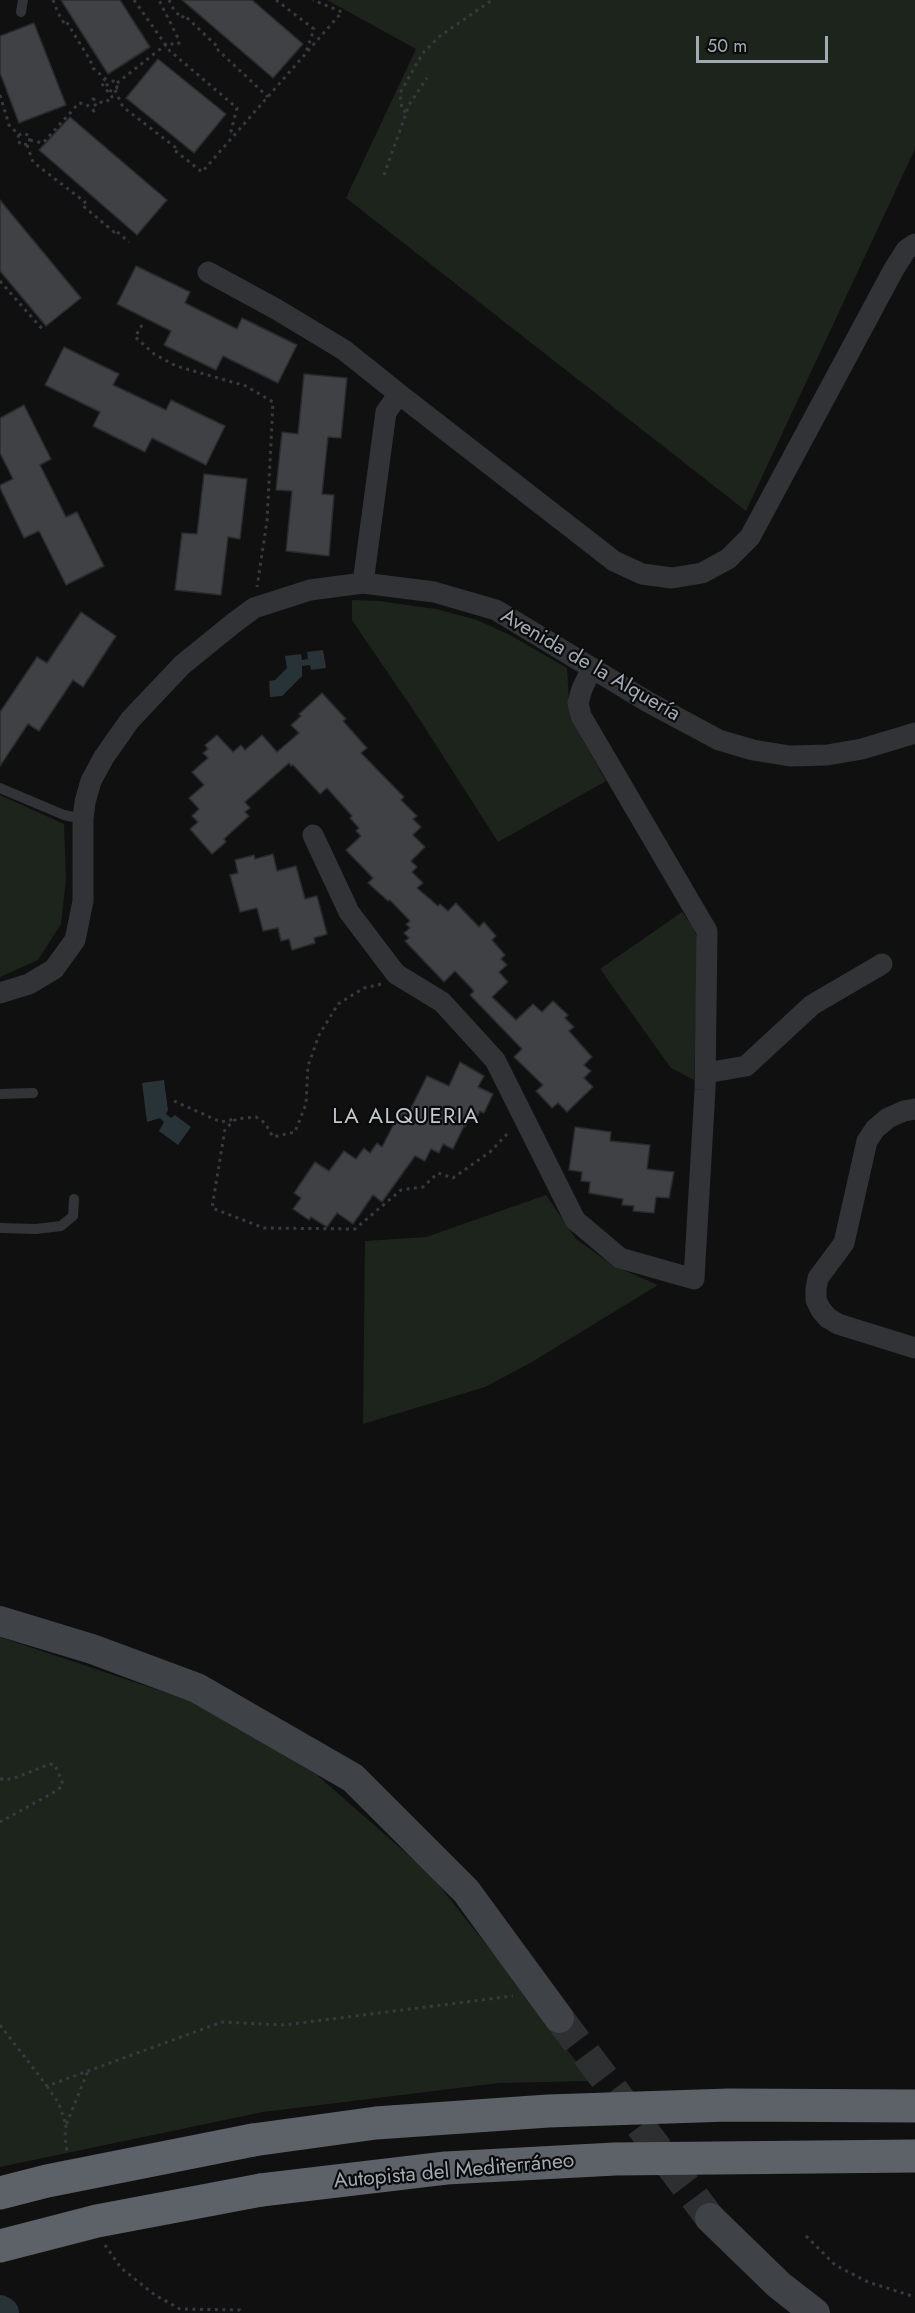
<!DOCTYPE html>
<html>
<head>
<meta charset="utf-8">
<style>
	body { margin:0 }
	#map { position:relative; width:915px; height:2313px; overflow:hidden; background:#101011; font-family:Jost,sans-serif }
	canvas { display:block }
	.scale { position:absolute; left:696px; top:36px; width:132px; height:27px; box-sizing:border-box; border:3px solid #a1aab3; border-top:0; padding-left:8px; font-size:18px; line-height:21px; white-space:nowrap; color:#a1aab3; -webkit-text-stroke:4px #0b0b0c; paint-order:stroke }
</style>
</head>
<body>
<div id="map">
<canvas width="915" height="2313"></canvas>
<div class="scale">50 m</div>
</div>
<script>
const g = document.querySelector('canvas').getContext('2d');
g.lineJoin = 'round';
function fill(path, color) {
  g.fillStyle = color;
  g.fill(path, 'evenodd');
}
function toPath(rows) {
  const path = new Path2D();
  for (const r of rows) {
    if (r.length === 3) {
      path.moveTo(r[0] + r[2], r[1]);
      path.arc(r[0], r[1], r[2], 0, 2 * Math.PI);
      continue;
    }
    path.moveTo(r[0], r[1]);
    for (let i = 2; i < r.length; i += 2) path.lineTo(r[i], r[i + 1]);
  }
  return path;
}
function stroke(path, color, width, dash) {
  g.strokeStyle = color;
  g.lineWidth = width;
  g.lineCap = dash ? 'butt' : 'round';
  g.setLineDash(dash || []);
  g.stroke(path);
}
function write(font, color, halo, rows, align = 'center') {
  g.font = font + ' Jost,sans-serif';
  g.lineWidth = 4.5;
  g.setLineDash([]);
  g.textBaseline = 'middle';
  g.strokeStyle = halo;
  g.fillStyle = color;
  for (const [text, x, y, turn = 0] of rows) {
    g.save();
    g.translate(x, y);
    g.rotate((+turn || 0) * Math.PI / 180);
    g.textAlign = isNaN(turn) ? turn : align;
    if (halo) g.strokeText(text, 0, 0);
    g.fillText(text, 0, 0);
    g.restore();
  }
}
fill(toPath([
	[327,0,915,0,915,149,746,511,346,198,416,49],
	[352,600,379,601,436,609,477,620,510,635,567,668,570,717,606,781,498,842,420,720,352,620],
	[0,795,64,824,66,880,61,924,38,960,0,977],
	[682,912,694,928,698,942,694,1080,671,1068,600,969],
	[546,1195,576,1239,612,1265,658,1285,532,1362,485,1387,363,1424,365,1241,426,1237],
	[0,1637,194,1702,317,1775,431,1875,512,1977,591,2081,499,2083,263,2112,0,2167]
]), '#1c241c');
fill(toPath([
	[323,650,326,668,311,670,310,665,302,666,302,676,282,696,270,697,269,681,275,680,287,668,285,656,301,654,302,660,308,659,307,652],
	[164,1080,168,1110,166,1114,171,1118,175,1115,191,1127,178,1145,159,1131,164,1122,160,1118,147,1122,142,1083]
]), '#283337');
stroke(toPath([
	[0,2311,3,2313]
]), '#283337', 32);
const building = toPath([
	[61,0,120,0,150,47,108,74,61,0],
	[182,0,252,0,303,44,273,78,182,0],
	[34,23,66,105,19,123,0,73,0,36,34,23],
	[158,59,226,114,194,153,126,98,158,59],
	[70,117,167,200,137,235,39,150,70,117],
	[0,200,81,298,46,326,0,271,0,200],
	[136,266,190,292,185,303,237,329,242,318,297,345,278,383,223,356,216,370,164,345,171,331,117,304,136,266],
	[64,347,119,374,113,385,166,410,171,400,225,426,206,465,152,438,145,452,93,426,100,412,45,385,64,347],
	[304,374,347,378,341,438,328,437,322,494,334,495,329,556,286,551,292,491,276,490,282,432,298,434,304,374],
	[24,405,51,459,40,465,66,517,77,512,104,566,66,585,39,531,24,538,0,488,0,485,13,479,0,453,0,418,24,405],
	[204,474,247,479,240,539,228,537,221,595,175,590,182,533,197,534,204,474],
	[81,612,116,636,83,687,73,680,39,731,28,724,0,766,0,712,37,657,47,663,81,612],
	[322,693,346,719,343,721,367,748,361,753,404,797,401,800,417,816,413,819,421,827,413,835,425,847,411,861,417,867,412,872,423,883,417,888,438,906,440,904,448,911,456,903,479,927,484,922,496,936,492,940,505,955,501,959,507,965,499,972,508,982,492,997,516,1020,533,1004,542,1012,553,1001,568,1015,565,1018,574,1027,569,1031,592,1057,584,1065,591,1071,584,1078,593,1087,567,1112,558,1103,552,1108,536,1091,543,1085,514,1057,522,1049,470,995,474,991,455,971,444,982,405,941,409,938,404,933,410,928,406,924,410,921,390,900,388,901,368,883,373,878,346,850,361,836,356,831,359,828,350,818,352,816,327,788,320,794,293,765,291,766,289,763,245,802,250,808,245,812,249,816,224,839,226,842,212,854,190,829,198,822,192,816,199,809,189,798,204,785,192,772,208,758,203,753,208,749,205,745,217,735,233,752,241,745,245,750,262,735,277,752,299,733,291,725,301,716,299,714,322,693],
	[273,854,277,871,296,866,305,899,317,896,327,934,314,938,315,943,292,950,289,939,281,941,278,928,263,931,257,908,240,912,230,875,238,873,235,860,254,855,255,859,273,854],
	[460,1062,484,1076,478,1087,493,1094,484,1113,480,1111,475,1122,470,1119,465,1127,464,1126,453,1149,443,1144,439,1153,431,1149,425,1161,415,1156,382,1202,373,1195,353,1224,337,1213,327,1227,311,1217,309,1220,293,1209,301,1198,294,1193,315,1162,329,1171,344,1151,356,1159,364,1148,370,1153,377,1143,382,1147,402,1108,409,1112,427,1076,449,1086,460,1062],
	[575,1127,611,1132,610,1141,650,1145,647,1169,674,1172,669,1198,656,1197,654,1213,633,1211,634,1206,622,1205,623,1199,589,1193,590,1182,581,1181,582,1172,569,1170,575,1127]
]);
fill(building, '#3f4145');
stroke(building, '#2a2b2e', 1.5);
stroke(toPath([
	[559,2018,710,2218]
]), '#2d2f31', 30, [30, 15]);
stroke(toPath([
	[53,0,58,13,64,23,66,21,90,60,93,68,109,82],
	[134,0,170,51,237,108,231,131,235,135],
	[169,0,174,10,182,18,184,15,219,48,218,50,268,97],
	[276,0,314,29,306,52],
	[112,86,5],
	[117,83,168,43,176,45,179,43,179,40,159,0],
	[115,90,123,107,175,147,173,149,202,172,342,12,313,0],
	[0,95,9,125,19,135,23,133,30,136,29,144,21,145,17,139,19,135],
	[406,112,402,110,400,93,423,53,440,36,492,0],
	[30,140,43,143,79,103,86,104,94,111,96,107,93,99,103,103,113,98,101,83,105,79],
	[27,145,33,162,85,202,82,205,114,232,115,230,129,242],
	[384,175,409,105,427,78],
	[0,281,43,330],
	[142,325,135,337,154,354,176,366,246,386,273,402,267,521,257,587],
	[381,984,364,988,338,1004,319,1035,308,1066,306,1104,295,1132,273,1137,265,1123,256,1117,236,1119,225,1129,212,1208,264,1228,355,1229,401,1190,423,1187,438,1173,453,1178,490,1152,510,1131],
	[174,1101,221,1122,235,1119],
	[0,1779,12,1779,50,1764,55,1765,63,1784,58,1790,0,1822],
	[0,2025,47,2086,222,2022,284,2025,513,1996],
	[47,2086,59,2104,66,2125,88,2071],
	[66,2125,65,2136,67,2153],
	[806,2236,835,2265,868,2282,915,2297],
	[105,2245,121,2268,155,2295,180,2309,240,2310,242,2313]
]), '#373a3e', 3, [3, 4.5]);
stroke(toPath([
	[21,12,23,0],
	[0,788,64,815,83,819],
	[0,1094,33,1093],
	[0,1228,36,1229,61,1226,73,1216,74,1199]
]), '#313337', 10);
stroke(toPath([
	[208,272,276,309,344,350,399,394],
	[363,583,386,412,399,394,614,561,642,574,672,578,702,573,728,559,750,537,894,269,906,250,915,244],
	[313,835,349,912,396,974,442,1002,495,1060,575,1220,620,1258,694,1279,705,1090,707,931,581,716,578,703,582,689,592,668],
	[0,993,29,984,54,969,75,940,83,901,83,819,85,802,91,781,104,757,130,720,182,665,235,622,254,608,310,590,363,583,434,592,496,610,648,702,719,740,753,750,790,756,827,755,862,749,915,733],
	[706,1073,746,1066,812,1005,882,964],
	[915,1109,904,1111,888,1118,875,1129,867,1141,844,1243,818,1278,816,1289,816,1300,821,1310,828,1318,838,1324,915,1348]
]), '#313337', 21);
stroke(toPath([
	[0,1621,92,1649,197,1688,353,1778,466,1891,559,2018],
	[710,2218,779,2285,815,2313]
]), '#3f4247', 30);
stroke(toPath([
	[253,2140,376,2123,548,2111,729,2105,915,2106],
	[261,2190,446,2168,615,2159,915,2156]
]), '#5d6268', 33);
stroke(toPath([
	[0,2193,47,2181,253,2140],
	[0,2246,97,2221,261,2190]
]), '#5d6268', 33);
write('21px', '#a1aab3', '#0b0b0c', [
	["Avenida de la Alquería",590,666,30],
	["Autopista del Mediterráneo",454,2172,-5]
]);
g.letterSpacing = '1.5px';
write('22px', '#c2c8cf', '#0b0b0c', [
	["LA ALQUERIA",406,1118]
]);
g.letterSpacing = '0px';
</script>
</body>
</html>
